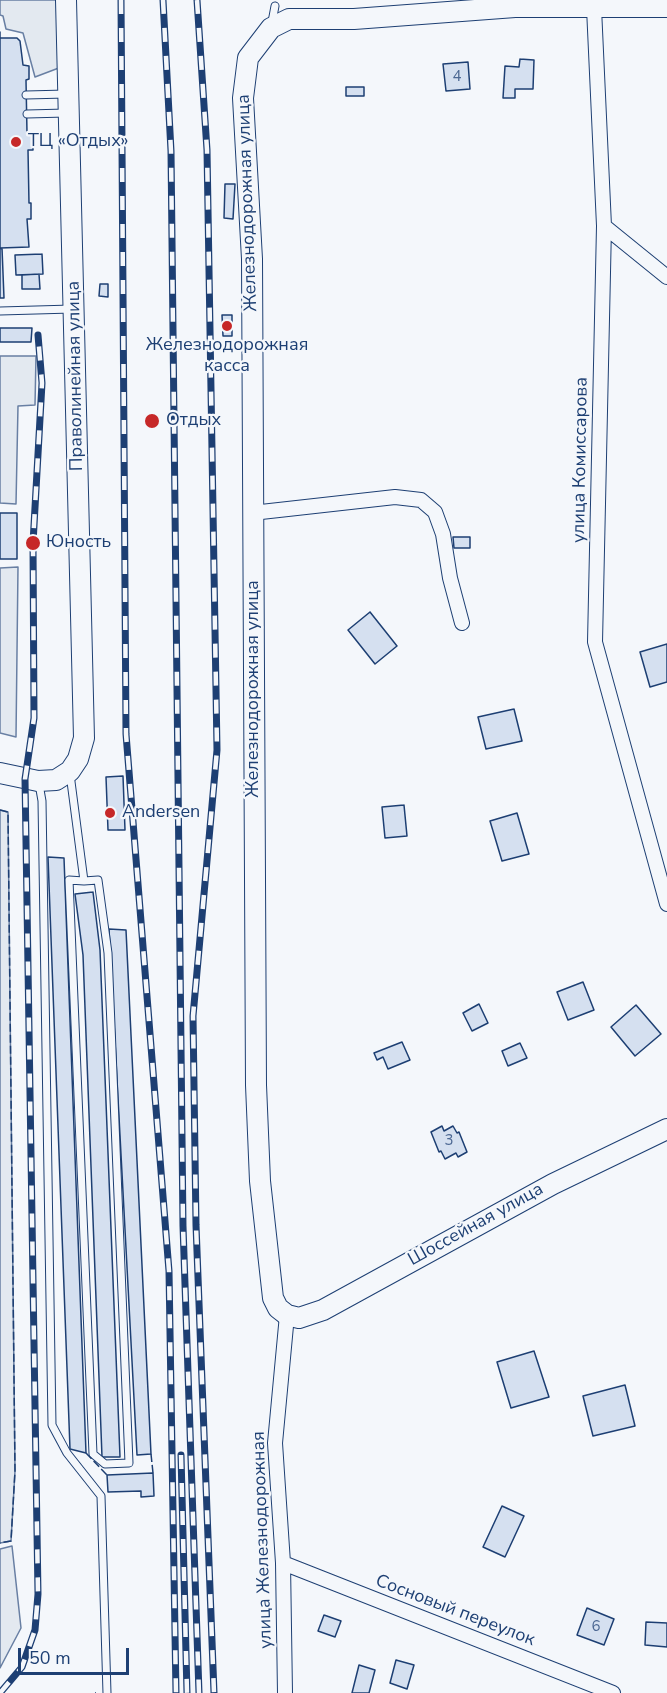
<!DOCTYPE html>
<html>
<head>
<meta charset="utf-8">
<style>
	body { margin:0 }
	#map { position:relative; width:667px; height:1693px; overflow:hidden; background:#f4f7fb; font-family:"Nunito Sans",sans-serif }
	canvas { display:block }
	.scale { position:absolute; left:18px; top:1648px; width:111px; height:27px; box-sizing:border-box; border:3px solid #1d3f73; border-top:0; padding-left:8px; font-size:18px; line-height:21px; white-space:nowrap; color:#1d3f73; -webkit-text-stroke:4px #f4f7fb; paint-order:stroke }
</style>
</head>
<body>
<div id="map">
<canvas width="667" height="1693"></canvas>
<div class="scale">50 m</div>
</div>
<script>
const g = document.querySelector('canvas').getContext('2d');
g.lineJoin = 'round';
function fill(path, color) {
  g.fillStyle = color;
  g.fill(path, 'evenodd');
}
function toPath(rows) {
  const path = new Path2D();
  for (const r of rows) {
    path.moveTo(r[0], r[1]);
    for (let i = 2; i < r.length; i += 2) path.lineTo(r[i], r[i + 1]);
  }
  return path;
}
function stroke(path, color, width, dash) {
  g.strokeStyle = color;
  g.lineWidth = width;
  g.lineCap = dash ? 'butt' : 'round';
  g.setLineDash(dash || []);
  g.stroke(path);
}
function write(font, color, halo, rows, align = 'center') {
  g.font = font + ' "Nunito Sans",sans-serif';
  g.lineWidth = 4.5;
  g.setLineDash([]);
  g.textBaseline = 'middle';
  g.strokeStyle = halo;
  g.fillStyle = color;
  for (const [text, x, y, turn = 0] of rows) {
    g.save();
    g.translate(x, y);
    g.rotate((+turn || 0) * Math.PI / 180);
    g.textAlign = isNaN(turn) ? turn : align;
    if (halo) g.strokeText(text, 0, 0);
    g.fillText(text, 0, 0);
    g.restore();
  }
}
const green = toPath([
	[0,0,62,0,64,66,35,77,23,33,6,29,3,16,0,15,0,0],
	[0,356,36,356,35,405,18,406,16,504,0,503,0,356],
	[18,567,16,737,0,733,0,568,18,567],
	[0,810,8,812,15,1471,11,1541,0,1543,0,810],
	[12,1546,21,1628,0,1668,0,1549,12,1546]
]);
fill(green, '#e3e9f0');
stroke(green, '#687fa3', 1.5);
const building = toPath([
	[0,32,0,38,17,38,20,41,23,65,29,66,29,79,26,80,27,133,33,135,33,150,28,150,29,203,31,203,31,219,27,219,29,247,0,248,0,32],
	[520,59,534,60,533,89,515,89,515,98,503,98,505,66,519,67,520,59],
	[468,62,470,89,446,91,443,64,468,62],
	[346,87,364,87,364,96,346,96,346,87],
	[225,184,235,184,233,219,224,218,225,184],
	[2,248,4,298,0,298,0,249,2,248],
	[42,254,43,274,16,275,15,255,42,254],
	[39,274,40,289,22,289,22,275,39,274],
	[100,284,108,284,108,297,99,296,100,284],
	[222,315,232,315,232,336,223,336,222,315],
	[0,328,32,328,31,342,0,342,0,328],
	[0,513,17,513,17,559,0,559,0,513],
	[453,537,470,537,470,548,454,548,453,537],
	[370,612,397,646,375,664,348,630,370,612],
	[667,644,667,682,650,687,640,652,667,644],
	[514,709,522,741,486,749,478,717,514,709],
	[123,776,125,830,108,830,106,777,123,776],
	[404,805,407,836,385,838,382,807,404,805],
	[517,813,529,854,502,861,490,821,517,813],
	[48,857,64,858,86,1453,70,1449,48,857],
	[93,892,100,950,120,1457,102,1457,83,955,75,894,93,892],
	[109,929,126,930,151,1454,137,1455,109,929],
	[583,982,594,1010,568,1020,557,992,583,982],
	[479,1004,488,1023,472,1031,463,1013,479,1004],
	[636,1005,661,1034,635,1056,611,1027,636,1005],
	[402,1042,410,1060,388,1069,383,1057,377,1060,374,1053,402,1042],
	[520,1043,527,1058,508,1066,502,1051,520,1043],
	[442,1126,444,1131,453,1126,457,1133,459,1132,467,1152,458,1157,456,1153,445,1159,441,1151,439,1152,431,1132,442,1126],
	[534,1351,549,1397,511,1408,497,1362,534,1351],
	[625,1385,635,1426,593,1436,583,1396,625,1385],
	[153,1473,154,1496,141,1497,141,1491,108,1492,107,1475,153,1473],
	[502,1506,524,1516,505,1557,483,1547,502,1506],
	[587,1608,614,1619,604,1645,577,1635,587,1608],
	[324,1615,341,1621,335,1637,318,1631,324,1615],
	[646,1622,667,1623,667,1647,645,1645,646,1622],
	[396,1660,414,1665,407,1689,390,1683,396,1660],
	[359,1665,375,1670,369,1693,352,1693,359,1665]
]);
fill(building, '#d5e0f0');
stroke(building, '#1d3f73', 1.5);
const lane = toPath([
	[272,22,275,6],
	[26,95,66,94],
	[27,114,66,113],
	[0,311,72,309],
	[70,774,84,881,98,880,108,953,129,1463,105,1464,93,1454,69,880,84,881],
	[39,784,42,801,52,1425,67,1453,101,1496,107,1693]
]);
const street = toPath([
	[594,8,604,226,595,642,667,904],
	[604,226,667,277],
	[252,513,395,497,421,500,435,512,443,534,450,578,462,623],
	[283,1563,613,1693],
	[285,1693,283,1563,275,1443,287,1315]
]);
const secondary = toPath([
	[667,7,515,7,354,19,289,19,271,28,248,58,243,98,252,259,256,1085,260,1181,273,1298,278,1308,287,1315,299,1318,323,1310,553,1184,667,1129],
	[0,773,38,781,56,780,70,771,78,759,84,738,66,0]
]);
stroke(lane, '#1d3f73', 9);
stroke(street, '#1d3f73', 16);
stroke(secondary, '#1d3f73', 22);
stroke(lane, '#f4f7fb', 7);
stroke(street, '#f4f7fb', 14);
stroke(secondary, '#f4f7fb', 20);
const rail = toPath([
	[121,0,126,734,169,1271,176,1693],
	[163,0,171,151,183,1226,199,1693],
	[197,0,207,150,217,750,193,1016,196,1225,214,1693],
	[181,1455,187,1693],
	[0,1693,22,1667,35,1630,38,1594,25,779,34,718,33,543,42,383,38,335]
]);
stroke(rail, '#1d3f73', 7);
stroke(rail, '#f4f7fb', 4.5, [14]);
stroke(toPath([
	[0,810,8,812,15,1471,11,1541,0,1543],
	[86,1453,107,1475],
	[151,1454,153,1473],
	[95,1693,96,1693]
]), '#1d3f73', 1.5, [8, 3]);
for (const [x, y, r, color] of [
	[16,142,6,"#c62828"],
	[227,326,6,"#c62828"],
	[152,421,8,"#c62828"],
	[33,543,8,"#c62828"],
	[110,813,6,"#c62828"]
]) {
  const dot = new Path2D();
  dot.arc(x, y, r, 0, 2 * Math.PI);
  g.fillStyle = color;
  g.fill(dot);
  stroke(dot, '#f4f7fb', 2);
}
write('15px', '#4b6792', null, [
	["4",457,77],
	["3",449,1141],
	["6",596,1627]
]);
write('18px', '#1d3f73', '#f4f7fb', [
	["ТЦ «Отдых»",28,142],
	["Железнодорожная",227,346,"center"],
	["касса",227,367,"center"],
	["Отдых",166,421],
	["Юность",46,543],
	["Andersen",122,813]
], 'left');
write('18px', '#1d3f73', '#f4f7fb', [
	["Железнодорожная улица",248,203,-92],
	["Праволинейная улица",76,376,-91],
	["улица Комиссарова",581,460,-89],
	["Железнодорожная улица",254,689,-90],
	["Шоссейная улица",476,1225,-29],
	["улица Железнодорожная",263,1540,-92],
	["Сосновый переулок",455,1611,21]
]);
</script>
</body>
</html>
